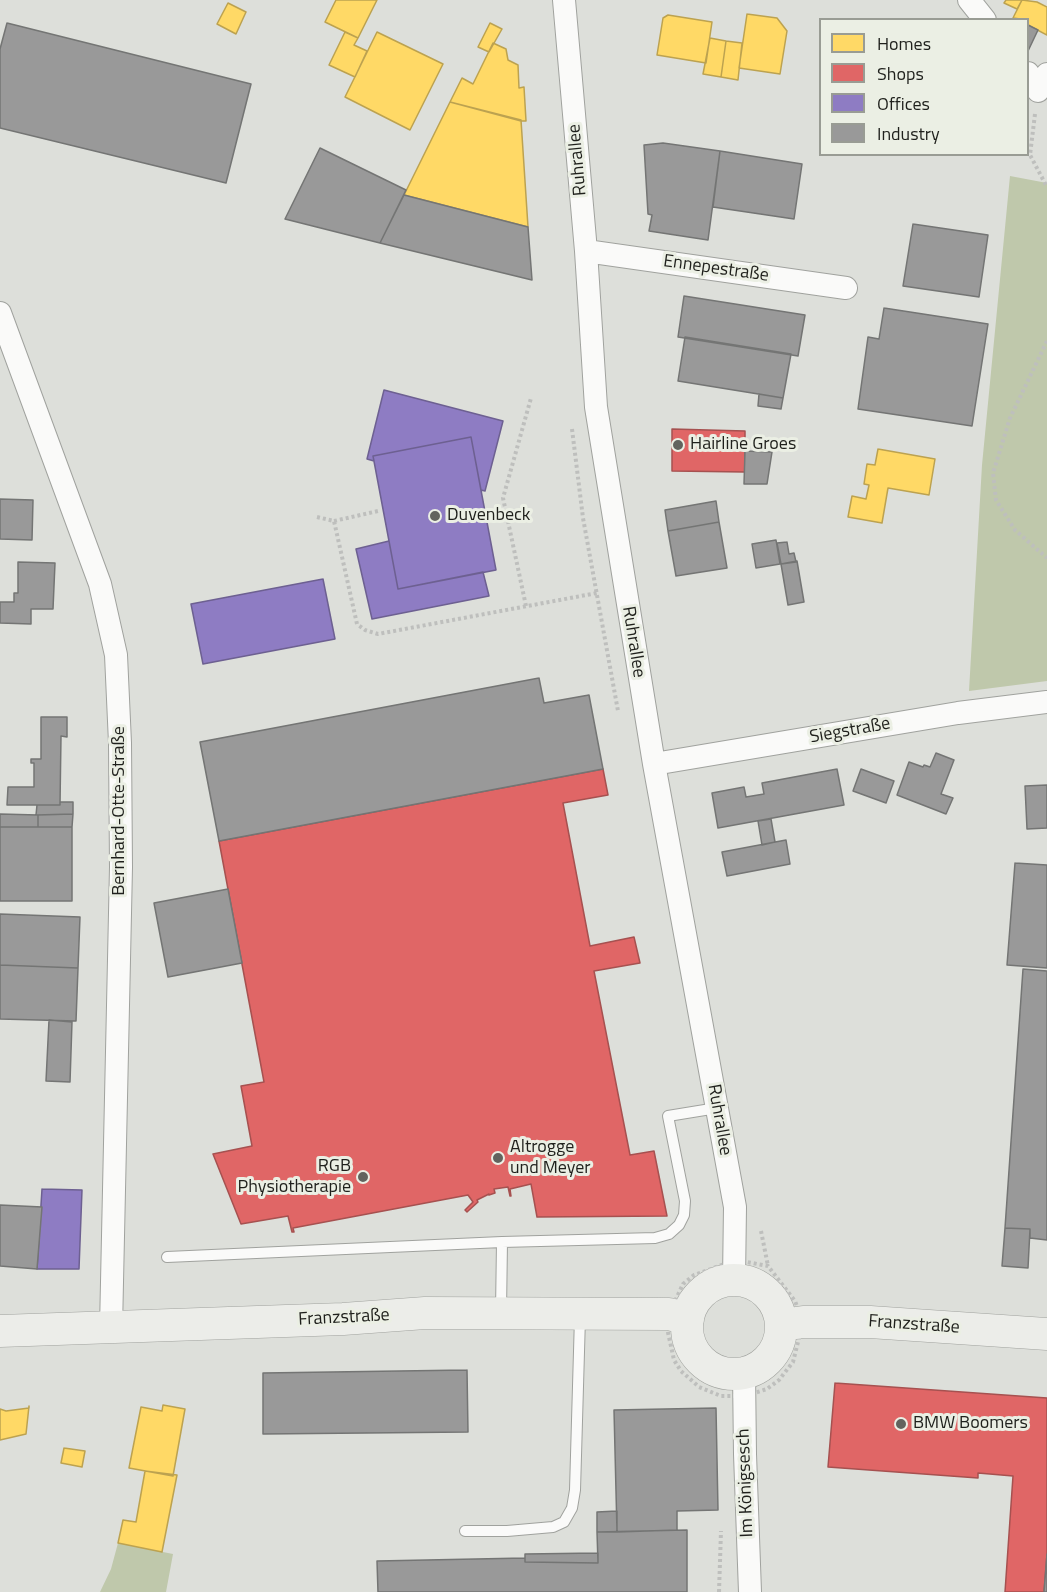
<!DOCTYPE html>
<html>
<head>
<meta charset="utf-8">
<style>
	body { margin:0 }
	#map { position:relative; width:1047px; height:1592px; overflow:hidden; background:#dddfda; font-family:"Titillium Web",sans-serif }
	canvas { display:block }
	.legend { position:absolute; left:819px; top:18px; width:210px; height:138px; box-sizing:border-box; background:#ebefe4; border:2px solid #999c94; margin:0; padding:8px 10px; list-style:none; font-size:18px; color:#1f201c }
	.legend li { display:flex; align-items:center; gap:12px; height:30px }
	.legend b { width:30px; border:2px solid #999c94 }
</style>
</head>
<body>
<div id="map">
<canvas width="1047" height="1592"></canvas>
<ul class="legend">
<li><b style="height:16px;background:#ffd966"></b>Homes</li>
<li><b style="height:16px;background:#e06666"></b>Shops</li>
<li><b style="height:16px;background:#8e7cc3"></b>Offices</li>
<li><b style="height:16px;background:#999"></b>Industry</li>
</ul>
</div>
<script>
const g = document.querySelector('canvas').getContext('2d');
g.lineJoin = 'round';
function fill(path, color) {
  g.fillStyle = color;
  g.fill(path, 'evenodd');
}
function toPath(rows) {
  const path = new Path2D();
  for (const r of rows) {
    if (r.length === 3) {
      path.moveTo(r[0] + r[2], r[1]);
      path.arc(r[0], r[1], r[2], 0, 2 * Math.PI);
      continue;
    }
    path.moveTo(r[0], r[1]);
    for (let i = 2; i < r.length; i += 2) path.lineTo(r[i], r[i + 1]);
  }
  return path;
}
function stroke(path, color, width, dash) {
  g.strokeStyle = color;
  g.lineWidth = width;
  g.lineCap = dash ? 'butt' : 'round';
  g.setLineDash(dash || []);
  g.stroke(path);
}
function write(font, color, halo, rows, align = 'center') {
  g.font = font + ' "Titillium Web",sans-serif';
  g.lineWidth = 6;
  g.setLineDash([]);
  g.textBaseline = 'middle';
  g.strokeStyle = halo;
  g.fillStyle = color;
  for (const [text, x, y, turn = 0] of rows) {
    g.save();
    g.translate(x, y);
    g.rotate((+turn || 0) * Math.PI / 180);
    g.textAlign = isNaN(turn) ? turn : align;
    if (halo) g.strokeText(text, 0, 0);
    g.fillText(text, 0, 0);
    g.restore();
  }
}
fill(toPath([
	[1010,176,1047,183,1047,681,969,691,982,465],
	[118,1543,173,1554,166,1592,100,1592,111,1569]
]), '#bfc8ab');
const homes = toPath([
	[336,0,377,0,358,38,325,22,336,0],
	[1006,0,1022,0,1017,9,1004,3,1006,0],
	[1022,0,1037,2,1047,7,1047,35,1028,25,1028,20,1013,18,1022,0],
	[228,3,246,12,236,34,217,24,228,3],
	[747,14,777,18,787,31,780,74,739,68,747,14],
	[668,15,712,22,706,63,657,55,663,18,668,15],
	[490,23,502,29,489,52,478,47,490,23],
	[345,32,358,38,354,45,367,51,355,77,329,65,345,32],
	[377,32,443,64,410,130,345,97,377,32],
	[710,38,726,41,721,77,703,74,710,38],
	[726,41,742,43,738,80,721,77,726,41],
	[493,43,506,49,508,60,518,65,519,88,524,87,526,121,521,121,450,102,462,78,473,84,493,43],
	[450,102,521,120,528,227,404,195,450,102],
	[878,449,935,459,929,495,888,488,882,523,848,517,852,496,866,499,869,485,864,484,867,464,875,465,878,449],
	[163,1405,185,1409,173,1476,129,1468,141,1407,162,1411,163,1405],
	[29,1406,26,1434,0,1440,0,1409,6,1411,29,1408,29,1406],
	[64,1448,85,1451,82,1467,61,1463,64,1448],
	[145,1471,177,1475,162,1552,118,1543,123,1520,136,1522,145,1471]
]);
fill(homes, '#ffd966');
stroke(homes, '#bca250', 1.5);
const shops = toPath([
	[672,429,745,431,745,472,672,471,672,429],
	[603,769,608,795,563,803,590,946,634,937,640,963,594,971,630,1155,654,1151,667,1216,537,1217,531,1184,510,1189,511,1196,510,1196,508,1187,494,1189,495,1193,489,1195,489,1194,477,1200,478,1202,467,1212,465,1210,473,1202,468,1195,293,1228,294,1232,292,1232,288,1216,241,1224,213,1154,252,1146,241,1086,264,1082,219,841,603,769],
	[835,1383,1047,1398,1047,1554,1044,1592,1005,1592,1013,1476,978,1473,978,1478,828,1467,835,1383]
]);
fill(shops, '#e06666');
stroke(shops, '#a65150', 1.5);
const offices = toPath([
	[384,390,503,421,485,491,481,490,471,437,373,456,374,461,367,459,384,390],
	[471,437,496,570,398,589,373,456,471,437],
	[389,541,398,589,483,572,489,596,372,619,356,549,389,541],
	[323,579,335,639,203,664,191,604,323,579],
	[42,1189,82,1190,79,1269,37,1269,42,1189]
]);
fill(offices, '#8e7cc3');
stroke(offices, '#6d6091', 1.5);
const industry = toPath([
	[7,23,251,84,226,183,0,128,0,49,7,23],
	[1028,25,1038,30,1028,51,1028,25],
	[663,143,720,151,708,240,649,231,652,215,648,214,644,145,663,143],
	[320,148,406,190,380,243,285,219,320,148],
	[720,151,802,164,794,219,713,207,720,151],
	[404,195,528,227,532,280,380,243,404,195],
	[913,224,988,235,979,297,903,286,913,224],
	[684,296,805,315,798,356,678,337,684,296],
	[884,308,988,324,972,426,858,409,868,337,879,339,884,308],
	[685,337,791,354,783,398,678,381,685,337],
	[759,394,783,398,781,409,758,406,759,394],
	[745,451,772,452,767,484,744,484,745,451],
	[0,499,33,500,32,540,0,539,0,499],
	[716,501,719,522,668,531,665,510,716,501],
	[719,522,727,568,676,576,668,531,719,522],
	[776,540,780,564,756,568,752,544,776,540],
	[787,542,789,554,794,553,796,562,781,564,777,543,787,542],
	[797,561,804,602,788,605,781,564,797,561],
	[18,562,55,563,53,609,31,609,31,624,0,623,0,602,14,602,14,593,18,593,18,562],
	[539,678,544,703,589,695,603,769,219,841,200,742,539,678],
	[41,717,67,717,67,737,61,736,60,805,7,805,8,787,34,787,34,763,31,763,31,759,41,759,41,717],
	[936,753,954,760,941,794,953,798,946,814,897,795,909,762,923,767,924,765,930,767,936,753],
	[837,769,844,805,718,828,712,793,744,787,746,797,764,794,762,783,837,769],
	[861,769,894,781,886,803,853,791,861,769],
	[1047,785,1047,828,1027,829,1025,786,1047,785],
	[60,802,73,802,73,814,36,815,37,805,60,805,60,802],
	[0,814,38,815,38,827,0,827,0,814],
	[73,814,72,827,38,827,38,815,73,814],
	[771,819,775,842,762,845,758,821,771,819],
	[0,827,72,827,72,901,0,901,0,827],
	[786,840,790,864,727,876,722,852,786,840],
	[1015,863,1047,865,1047,968,1007,965,1015,863],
	[228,889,242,963,168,977,154,903,228,889],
	[0,914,80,917,78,968,0,965,0,914],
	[0,965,78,968,76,1021,0,1019,0,965],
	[1023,969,1047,971,1047,1240,1030,1238,1030,1229,1005,1228,1023,969],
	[49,1020,72,1022,70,1082,46,1081,49,1020],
	[0,1205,42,1207,37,1269,0,1266,0,1205],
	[1005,1228,1030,1229,1028,1268,1002,1266,1005,1228],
	[467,1370,468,1432,263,1434,263,1373,467,1370],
	[716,1408,718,1510,677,1511,677,1530,617,1532,614,1410,716,1408],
	[617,1511,617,1532,597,1532,597,1512,617,1511],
	[687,1530,687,1592,378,1592,377,1561,525,1558,525,1562,598,1563,597,1532,687,1530],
	[598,1553,598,1563,525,1562,525,1554,598,1553],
	[1047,1554,1047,1592,1044,1592,1047,1554]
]);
fill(industry, '#999');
stroke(industry, '#747574', 1.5);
const lane = toPath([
	[167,1257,502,1242],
	[501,1311,502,1242,655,1238,669,1234,679,1225,684,1215,685,1201,668,1116,717,1108],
	[465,1531,507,1531,553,1527,564,1522,572,1508,575,1490,580,1317]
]);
const street = toPath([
	[564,0,586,251,596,407,654,764,735,1207,734,1279],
	[969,0,985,20],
	[1028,73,1038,91,1047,74],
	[586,251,846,288],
	[0,313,100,584,116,655,120,743,121,867,111,1328],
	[654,764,958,713,1047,702],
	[744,1373,745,1454,750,1592]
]);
const secondary = toPath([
	[734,1327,47],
	[782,1325,803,1322,870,1322,1047,1334],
	[0,1331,343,1319,425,1313,669,1314,688,1319]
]);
stroke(lane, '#a0a29e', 12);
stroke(street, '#a0a29e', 24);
stroke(secondary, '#a0a29e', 33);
stroke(toPath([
	[1035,114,1030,155,1047,187],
	[1047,341,1010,418,993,473,996,500,1015,530,1047,558],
	[572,429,583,518,618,711],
	[317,517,334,521,357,624,365,630,378,634,597,593],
	[334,521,378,511],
	[526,606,503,498,531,398],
	[761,1231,768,1266],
	[736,1260,768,1266,795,1301,803,1322,793,1362,779,1380,767,1389,745,1396,721,1396,699,1387,681,1371,674,1360,667,1328,669,1314,683,1284,694,1275,736,1260],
	[719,1592,721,1531]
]), '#bebfbd', 4, [3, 3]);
stroke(lane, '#fafaf9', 10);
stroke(street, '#fafaf9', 22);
stroke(secondary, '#ecede9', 32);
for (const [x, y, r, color] of [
	[678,445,6,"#62635e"],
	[435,516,6,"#62635e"],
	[498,1158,6,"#62635e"],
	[363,1177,6,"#62635e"],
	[901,1424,6,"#62635e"]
]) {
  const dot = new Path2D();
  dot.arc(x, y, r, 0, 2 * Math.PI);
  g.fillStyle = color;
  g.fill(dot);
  stroke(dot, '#ebefe4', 2);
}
write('18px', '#1f201c', '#ebefe4', [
	["Ruhrallee",578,160,-95],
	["Ennepestraße",716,269,8],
	["Ruhrallee",633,642,81],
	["Siegstraße",850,731,-10],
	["Bernhard-Otte-Straße",120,811,-90],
	["Ruhrallee",719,1120,80],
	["Franzstraße",344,1318,-3],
	["Franzstraße",914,1325,4],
	["Im Königsesch",746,1483,-92]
]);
write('18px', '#1f201c', '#ebefe4', [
	["Hairline Groes",690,445],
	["Duvenbeck",447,516],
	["Altrogge",510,1148],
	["und Meyer",510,1169],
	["RGB",351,1167,"right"],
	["Physiotherapie",351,1188,"right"],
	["BMW Boomers",913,1424]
], 'left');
</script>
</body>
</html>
